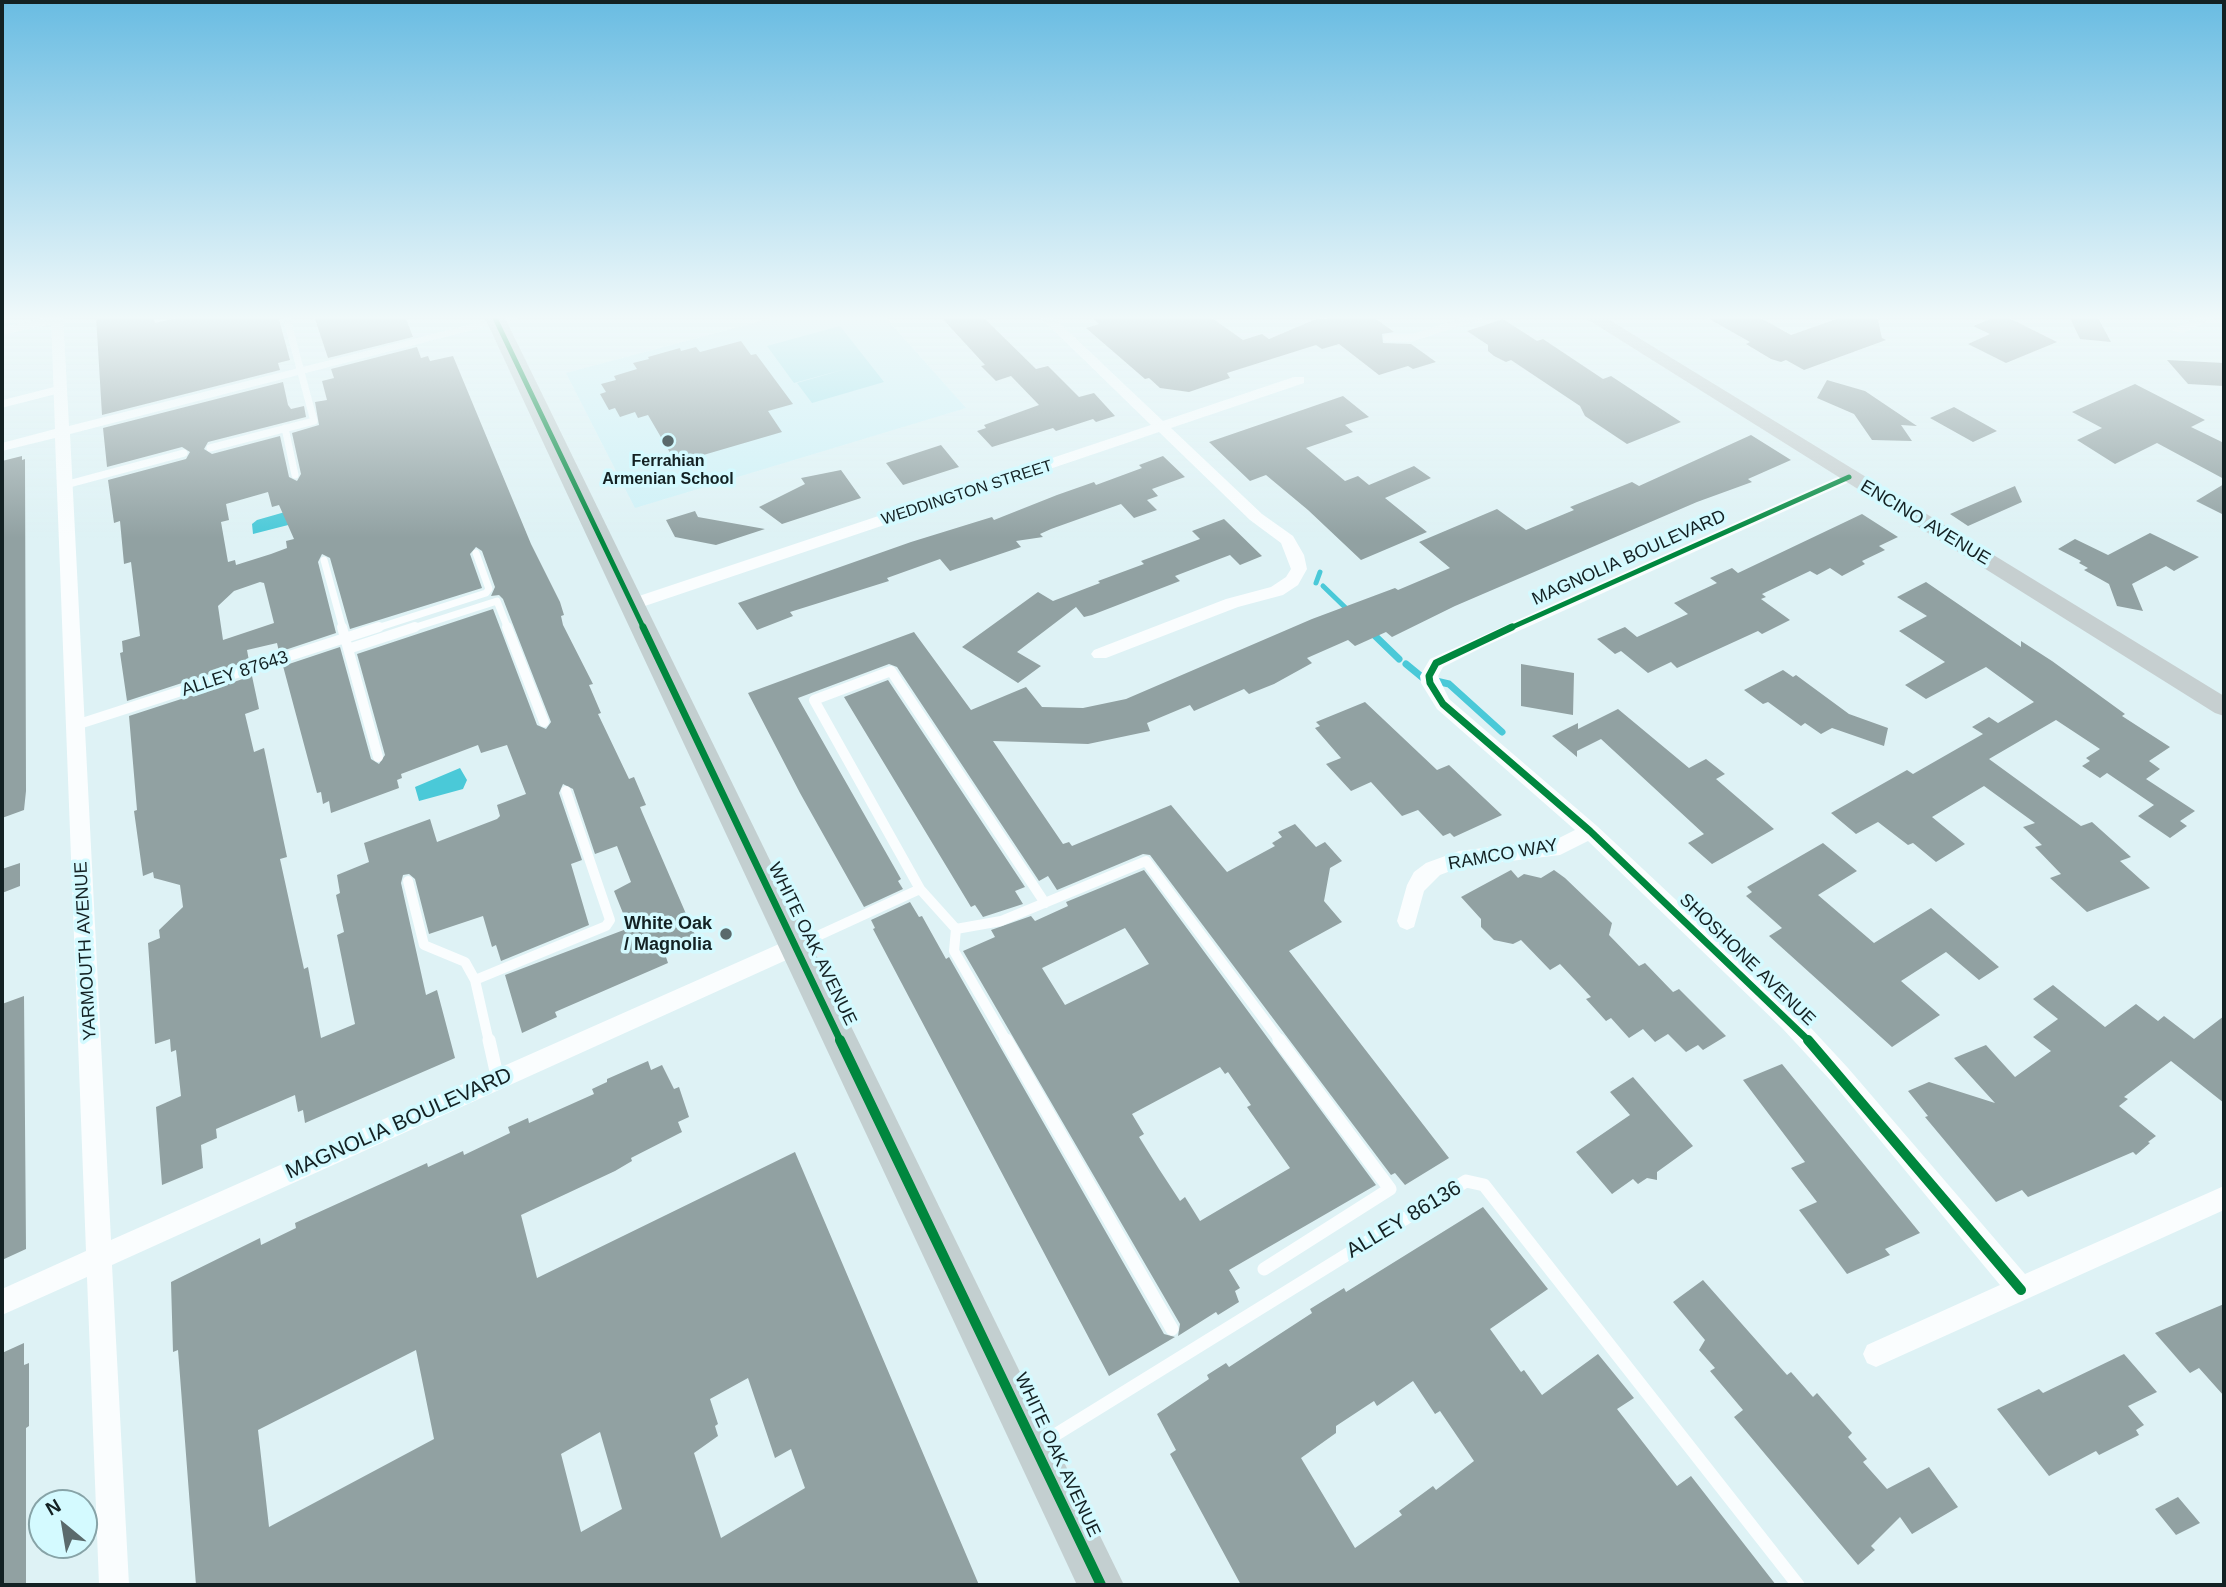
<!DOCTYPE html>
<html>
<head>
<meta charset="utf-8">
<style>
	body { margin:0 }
	#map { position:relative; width:2226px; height:1587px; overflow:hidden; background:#def2f5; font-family:Helvetica,sans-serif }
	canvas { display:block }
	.frame { position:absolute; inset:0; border:4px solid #132123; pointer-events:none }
	.north { position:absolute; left:28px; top:1489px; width:70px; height:70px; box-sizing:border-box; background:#d4faff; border:2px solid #87a3a7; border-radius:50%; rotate:330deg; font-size:19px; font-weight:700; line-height:28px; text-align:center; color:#132123 }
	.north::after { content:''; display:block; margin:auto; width:24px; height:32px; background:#5a6a6c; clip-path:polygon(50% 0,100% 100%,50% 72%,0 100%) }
</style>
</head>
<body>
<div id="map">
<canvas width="2226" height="1587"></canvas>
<div class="frame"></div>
<div class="north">N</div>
</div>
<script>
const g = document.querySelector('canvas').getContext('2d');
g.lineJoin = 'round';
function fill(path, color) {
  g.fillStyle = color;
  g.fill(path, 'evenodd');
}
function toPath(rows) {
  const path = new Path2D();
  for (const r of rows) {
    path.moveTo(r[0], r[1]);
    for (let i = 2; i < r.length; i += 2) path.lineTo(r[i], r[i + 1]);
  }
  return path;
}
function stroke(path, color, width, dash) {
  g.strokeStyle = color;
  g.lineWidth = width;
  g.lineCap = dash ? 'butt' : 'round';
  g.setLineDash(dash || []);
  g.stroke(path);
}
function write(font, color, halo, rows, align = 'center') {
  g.font = font + ' Helvetica,sans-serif';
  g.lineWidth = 7;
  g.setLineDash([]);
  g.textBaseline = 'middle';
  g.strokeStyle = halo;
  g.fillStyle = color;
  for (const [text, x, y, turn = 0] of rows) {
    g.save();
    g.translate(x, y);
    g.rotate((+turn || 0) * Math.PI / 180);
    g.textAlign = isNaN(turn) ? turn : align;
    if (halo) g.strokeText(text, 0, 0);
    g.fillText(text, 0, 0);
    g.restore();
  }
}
fill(toPath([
	[780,316,884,316,966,408,635,508,566,373]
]), '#cef1f7');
fill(toPath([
	[840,326,884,382,812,403,797,383,849,368,794,383,767,346]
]), '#a8e5ed');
fill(toPath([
	[292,510,296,523,253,534,252,524,257,520],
	[460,768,467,780,463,789,419,801,415,787]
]), '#4ac9d8');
stroke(toPath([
	[1316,583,1320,572],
	[1323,586,1351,613]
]), '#4ac9d8', 5);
stroke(toPath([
	[1370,631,1399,659],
	[1406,664,1423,678,1449,684,1502,732]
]), '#4ac9d8', 7);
fill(toPath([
	[96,316,153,316,155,323,185,316,278,316,290,360,278,363,280,370,102,415],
	[314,316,405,316,413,337,328,358],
	[940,316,982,316,1036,369,1048,366,1079,397,1094,393,1115,416,1096,422,1093,419,1056,431,1053,428,992,447,977,431,986,428,984,425,1039,405,1011,376,996,381,981,366,985,365],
	[1090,316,1209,316,1243,340,1262,334,1269,339,1316,319,1372,316,1394,332,1382,334,1383,343,1411,344,1436,362,1413,369,1408,366,1379,375,1339,344,1322,349,1316,345,1227,373,1230,378,1189,392,1160,388,1149,378,1145,379,1086,328,1099,324],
	[1704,316,1757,316,1791,335,1845,316,1877,316,1882,338,1886,340,1804,370,1786,360,1781,362,1771,359,1746,344,1750,342],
	[1998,316,2005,316,2057,342,2006,363,1968,344,1990,334,1973,326],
	[2069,316,2097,316,2111,342,2080,339],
	[1503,319,1537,341,1543,339,1603,379,1611,376,1681,422,1627,444,1585,416,1580,406,1511,360,1506,362,1494,356,1488,351,1488,345,1467,331],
	[741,341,751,355,756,354,793,404,768,411,782,432,676,463,648,415,638,418,635,412,620,417,615,408,609,410,600,394,606,392,601,384,616,380,614,376,637,369,633,363,649,359,648,357,680,348,681,351,696,347,700,352],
	[417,347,421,358,428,356,430,361,453,356,531,544,560,602,564,615,561,616,563,625,593,684,589,685,601,713,598,714,629,779,634,777,646,805,640,807,642,812,696,937,664,951,668,963,555,1012,557,1017,522,1033,505,975,629,928,614,891,631,882,617,846,595,854,573,789,563,784,559,793,582,860,571,864,589,925,501,961,496,945,492,947,483,916,429,934,415,879,409,874,403,875,401,883,426,995,437,990,455,1058,305,1123,303,1110,298,1112,295,1095,216,1129,217,1138,201,1145,203,1168,162,1185,156,1107,181,1096,176,1050,171,1052,170,1039,155,1044,148,943,160,938,159,930,183,907,180,885,154,878,153,872,143,876,134,811,137,810,129,716,252,676,259,709,245,714,254,752,264,748,287,857,280,859,304,969,308,967,321,1038,355,1024,337,935,344,932,336,895,340,893,337,875,369,862,364,843,430,819,437,842,497,819,500,816,497,805,526,794,507,745,481,753,478,745,401,774,402,778,397,780,399,788,331,813,329,801,323,804,321,792,317,793,283,666,340,647,371,759,379,764,385,755,357,654,493,609,537,725,546,729,551,722,503,599,499,595,491,596,495,587,482,551,476,547,470,554,482,588,350,629,330,558,322,554,318,562,336,633,279,652,277,643,247,650,249,661,127,701,120,653,123,652,122,641,140,636,131,562,124,564,120,521,114,523,108,480,186,459,190,452,182,447,107,467,103,428,283,382,288,405,291,409,304,406,306,417,208,442,204,449,212,454,280,436,289,477,297,481,301,474,292,433,319,425,315,402,327,400,322,381,334,378,331,369],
	[268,492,272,507,279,505,294,539,286,541,287,548,271,554,236,565,235,560,228,562,221,522,229,520,226,504],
	[260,582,264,583,274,623,223,640,218,606,234,591],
	[2167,360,2224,363,2224,386,2188,384],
	[1827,380,1865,391,1917,426,1901,425,1912,441,1872,440,1854,414,1817,398],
	[2135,384,2205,420,2191,427,2224,443,2224,479,2157,443,2115,464,2077,440,2102,428,2072,412],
	[1343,396,1369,417,1345,425,1353,432,1306,448,1345,481,1358,476,1369,485,1414,466,1431,478,1385,498,1427,532,1361,560,1308,510,1266,475,1250,481,1209,442],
	[1954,407,1997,431,1973,442,1930,418],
	[1751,435,1791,460,1748,479,1752,482,1697,502,1455,606,1392,637,1386,632,1355,646,1348,640,1307,658,1312,663,1274,684,1249,694,1244,689,1194,711,1190,705,1147,723,1150,731,1088,744,993,741,1063,844,1069,842,1072,846,1171,805,1227,872,1275,846,1272,843,1282,837,1278,832,1295,824,1316,847,1325,842,1342,861,1330,868,1324,901,1342,922,1289,951,1449,1158,1405,1185,1395,1173,1391,1175,1150,855,1143,854,1057,890,1048,876,1039,881,897,667,889,664,798,698,901,879,898,881,903,889,864,907,800,793,748,693,914,632,971,710,1026,687,1042,707,1083,708,1126,699,1312,619,1395,588,1398,590,1450,568,1419,542,1497,509,1526,530,1574,510,1570,507,1632,482,1639,486],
	[941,445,959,467,903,485,886,463],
	[22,456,22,460,25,459,26,791,24,810,2,818,2,461],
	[1163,456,1185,477,1152,489,1158,496,1147,500,1157,510,1134,518,1121,504,1051,529,1040,534,1043,537,1016,541,1021,547,950,571,940,559,887,578,889,581,790,612,793,616,757,630,738,603,911,542,992,517,994,520,1057,495,1094,482,1096,485,1142,468,1139,465],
	[841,470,861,498,782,524,759,507,805,484,801,478],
	[2224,484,2224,515,2196,501],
	[2015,486,2022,502,1968,526,1950,514],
	[695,511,698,517,765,529,716,545,675,537,666,520],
	[1862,514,1898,537,1879,546,1885,550,1862,561,1865,564,1842,576,1830,568,1817,575,1810,571,1762,594,1766,597,1761,599,1790,620,1762,634,1758,631,1677,668,1671,662,1648,673,1621,651,1615,654,1597,639,1625,627,1637,637,1688,614,1674,603,1717,583,1710,578,1732,568,1738,573],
	[1224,519,1262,556,1240,565,1230,555,1175,576,1180,581,1092,615,1084,617,1076,607,1017,652,1041,666,1018,683,962,647,1038,592,1053,601,1100,583,1098,581,1144,564,1141,561,1200,539,1192,531],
	[2150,533,2199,557,2174,571,2166,566,2132,584,2143,611,2117,606,2109,584,2084,570,2088,568,2079,563,2081,561,2058,549,2075,539,2108,555],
	[1926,582,2021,647,2021,641,2052,661,2125,714,2122,716,2170,747,2149,761,2160,769,2146,779,2195,811,2180,821,2187,826,2170,838,2138,816,2154,805,2107,773,2100,778,2082,766,2090,761,2086,758,2100,749,2056,720,1989,759,2081,826,2092,822,2131,857,2120,861,2150,888,2087,912,2050,878,2061,874,2035,847,2042,845,2023,827,2035,823,1984,786,1932,817,1965,844,1936,862,1913,843,1908,845,1878,822,1856,834,1831,813,1907,770,1913,774,1983,734,1972,727,1989,717,1998,723,2034,702,1986,667,1926,699,1905,685,1945,662,1899,631,1927,616,1897,597],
	[1521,664,1574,673,1573,715,1521,706],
	[1783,670,1793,677,1796,675,1849,714,1888,728,1884,746,1832,728,1821,734,1805,723,1801,726,1768,702,1763,704,1744,690],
	[888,680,1025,887,1015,891,1023,904,983,917,975,905,971,907,844,697],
	[1365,702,1437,770,1449,765,1502,815,1454,837,1450,833,1443,836,1418,810,1402,816,1371,782,1351,791,1326,764,1341,758,1315,728,1320,726,1316,722],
	[1618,709,1689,768,1706,759,1725,774,1716,779,1774,829,1712,864,1688,843,1704,834,1601,739,1577,751,1577,757,1552,736,1578,723,1578,729],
	[1823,843,1857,871,1818,895,1874,943,1931,908,1999,967,1979,980,1946,952,1901,981,1940,1015,1892,1047,1769,936,1782,928,1746,896,1752,892,1747,887],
	[20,863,20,886,2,893,2,869],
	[1144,870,1376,1185,1229,1270,1240,1288,1235,1291,1239,1302,1218,1315,1216,1312,1178,1336,1180,1324,963,951,995,937,991,930,1031,916,1035,921,1068,906,1066,902],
	[1125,928,1149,964,1065,1005,1042,968],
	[1220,1067,1225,1074,1228,1072,1251,1105,1247,1107,1290,1168,1200,1221,1185,1197,1180,1201,1159,1169,1139,1137,1144,1134,1132,1114],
	[1511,870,1518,878,1524,874,1541,878,1554,870,1565,878,1612,923,1609,935,1639,966,1645,963,1673,992,1679,989,1726,1036,1703,1050,1698,1045,1686,1052,1668,1034,1655,1042,1643,1029,1629,1038,1611,1018,1606,1021,1586,999,1591,997,1560,964,1550,970,1521,940,1513,944,1494,940,1481,927,1481,919,1461,897],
	[910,902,919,917,922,916,946,959,949,957,1164,1334,1175,1337,1109,1376,873,929,875,928,871,920],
	[2053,985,2105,1027,2136,1004,2158,1021,2164,1016,2194,1039,2224,1016,2224,1103,2171,1061,2124,1097,2128,1099,2119,1106,2156,1136,2148,1142,2150,1143,2136,1155,2133,1152,2028,1197,2022,1190,1996,1202,1925,1117,1928,1116,1908,1091,1929,1082,1995,1103,1954,1058,1986,1045,2015,1077,2051,1051,2033,1037,2058,1019,2033,999],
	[24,996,26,1249,2,1260,2,1004],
	[648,1061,651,1070,662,1065,674,1089,679,1087,689,1117,678,1122,682,1132,631,1158,632,1161,615,1171,521,1215,537,1278,795,1152,979,1585,196,1585,178,1350,173,1352,171,1282,260,1238,261,1245,296,1228,295,1223,427,1163,428,1167,463,1151,464,1155,510,1133,508,1127,528,1118,529,1123,594,1094,592,1089,607,1082,607,1079],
	[416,1350,434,1439,269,1527,258,1430],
	[748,1378,775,1458,791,1449,805,1488,721,1538,694,1453,718,1436,715,1426,718,1424,710,1399],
	[600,1432,622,1509,581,1532,561,1454],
	[1782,1064,1920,1233,1885,1249,1890,1255,1847,1274,1799,1210,1817,1202,1791,1168,1805,1162,1743,1080],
	[1633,1077,1693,1146,1657,1172,1657,1180,1647,1178,1638,1184,1633,1179,1612,1194,1576,1152,1630,1115,1610,1092],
	[1483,1207,1548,1289,1490,1329,1521,1372,1524,1370,1542,1395,1598,1354,1634,1398,1617,1409,1677,1486,1691,1476,1776,1585,1241,1585,1170,1454,1176,1450,1157,1414,1209,1379,1207,1375,1226,1363,1229,1367,1312,1313,1310,1309,1344,1288,1346,1292],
	[1413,1381,1435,1414,1440,1411,1474,1461,1436,1490,1433,1486,1399,1511,1402,1515,1355,1548,1301,1458,1336,1433,1336,1426,1374,1401,1377,1406],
	[1703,1280,1787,1375,1791,1372,1813,1397,1817,1393,1852,1433,1848,1437,1867,1459,1863,1462,1887,1489,1929,1467,1958,1507,1912,1534,1900,1517,1871,1546,1875,1550,1858,1565,1734,1417,1743,1410,1710,1371,1715,1368,1699,1350,1705,1340,1673,1302],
	[2224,1304,2224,1396,2199,1368,2190,1373,2155,1333],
	[24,1343,24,1365,29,1363,29,1426,26,1428,26,1585,2,1585,2,1353],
	[2124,1354,2157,1392,2128,1406,2144,1425,2136,1430,2139,1435,2099,1455,2096,1451,2049,1476,1997,1409,2039,1389,2043,1393],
	[2178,1497,2200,1523,2176,1535,2155,1509]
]), '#91a1a2');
stroke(toPath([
	[2,331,57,319],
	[1387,338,1412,338,1479,316],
	[2,404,61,389],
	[285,428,295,475],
	[210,448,314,421,286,316],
	[65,485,184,453],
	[324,560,343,629],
	[374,629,486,593,489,589,476,553],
	[410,629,497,601,508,629]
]), '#fafdfe', 7);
stroke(toPath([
	[342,627,378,757],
	[507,627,544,722],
	[351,648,415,627],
	[76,725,379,627],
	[408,881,424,945,465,962,475,980,489,1042],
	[920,889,814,700,891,671,1045,903],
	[956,929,954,951,1007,1042],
	[800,944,920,889,956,929,1001,921,1146,861,1281,1042],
	[475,980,606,926,610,920,566,791]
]), '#fafdfe', 10);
stroke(toPath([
	[489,1040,498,1080],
	[1006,1040,1172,1329],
	[1264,1269,1390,1189,1279,1040],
	[1042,1443,1466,1181,1484,1185,1798,1585]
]), '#fafdfe', 13);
fill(toPath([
	[51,316,63,316,69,426,505,316,526,316,70,434,111,1240,788,940,796,937,804,940,807,946,804,952,112,1265,129,1585,99,1585,87,1277,2,1315,2,1289,86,1251,55,438,2,451,2,443,55,429,51,316],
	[1039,316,1052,316,1163,421,1294,377,1304,377,1304,383,1171,428,1262,514,1293,536,1304,555,1307,569,1298,585,1283,595,1238,607,1106,658,1094,658,1091,654,1094,650,1226,599,1271,587,1286,577,1291,569,1281,543,1250,520,1159,432,639,608,627,608,625,604,627,600,1151,425,1039,316],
	[2200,316,2217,316,2183,333,2171,330,2200,316],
	[1849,472,1857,477,1854,480,1483,647,1443,667,1438,676,1449,699,1597,826,1798,1014,1848,1068,2025,1274,2224,1186,2224,1210,1876,1367,1867,1363,1863,1354,1867,1345,2000,1285,1832,1082,1782,1028,1588,841,1560,855,1461,867,1440,875,1424,891,1414,927,1407,930,1400,927,1397,921,1407,885,1414,872,1426,863,1459,851,1557,839,1575,830,1437,709,1421,683,1420,676,1430,659,1849,472]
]), '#fafdfe');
fill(toPath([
	[1582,316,1603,316,2224,696,2224,716,2215,713,1582,316]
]), '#c6cfd0');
fill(toPath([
	[484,316,504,316,1124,1585,1077,1585,484,316]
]), '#c3cfd0');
stroke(toPath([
	[494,316,644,629],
	[1508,629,1849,477]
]), '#00873e', 5);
stroke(toPath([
	[643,627,841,1042],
	[1512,627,1436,663,1429,676,1430,683,1443,704,1590,831,1810,1042]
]), '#00873e', 7);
stroke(toPath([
	[840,1040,1101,1585],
	[1808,1040,2021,1290]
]), '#00873e', 10);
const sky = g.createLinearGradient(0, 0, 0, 538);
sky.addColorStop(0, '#69bce2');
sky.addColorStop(0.59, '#f0f9fa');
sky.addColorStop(1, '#f0f9fa00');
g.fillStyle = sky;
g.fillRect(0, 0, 2226, 538);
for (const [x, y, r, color] of [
	[668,441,7,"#5a6a6c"],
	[726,934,7,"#5a6a6c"]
]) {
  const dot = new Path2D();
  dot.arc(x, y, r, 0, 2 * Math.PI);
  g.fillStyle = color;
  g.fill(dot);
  stroke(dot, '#d4faff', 2.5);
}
write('bold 16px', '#132123', '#d4faff', [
	["Ferrahian",668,462],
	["Armenian School",668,480]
]);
write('16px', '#132123', '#d4faff', [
	["WEDDINGTON STREET",967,493,-18]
]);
write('18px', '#132123', '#d4faff', [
	["ENCINO AVENUE",1925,523,31],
	["MAGNOLIA BOULEVARD",1629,558,-24],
	["ALLEY 87643",235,674,-18],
	["RAMCO WAY",1503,855,-10],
	["WHITE OAK AVENUE",812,944,64],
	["YARMOUTH AVENUE",86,951,-93],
	["SHOSHONE AVENUE",1747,960,44],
	["WHITE OAK AVENUE",1057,1455,65]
]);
write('bold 18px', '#132123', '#d4faff', [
	["White Oak",712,924],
	["/ Magnolia",712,945]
], 'right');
write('21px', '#132123', '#d4faff', [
	["MAGNOLIA BOULEVARD",399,1124,-24],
	["ALLEY 86136",1404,1220,-31]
]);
</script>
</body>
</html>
